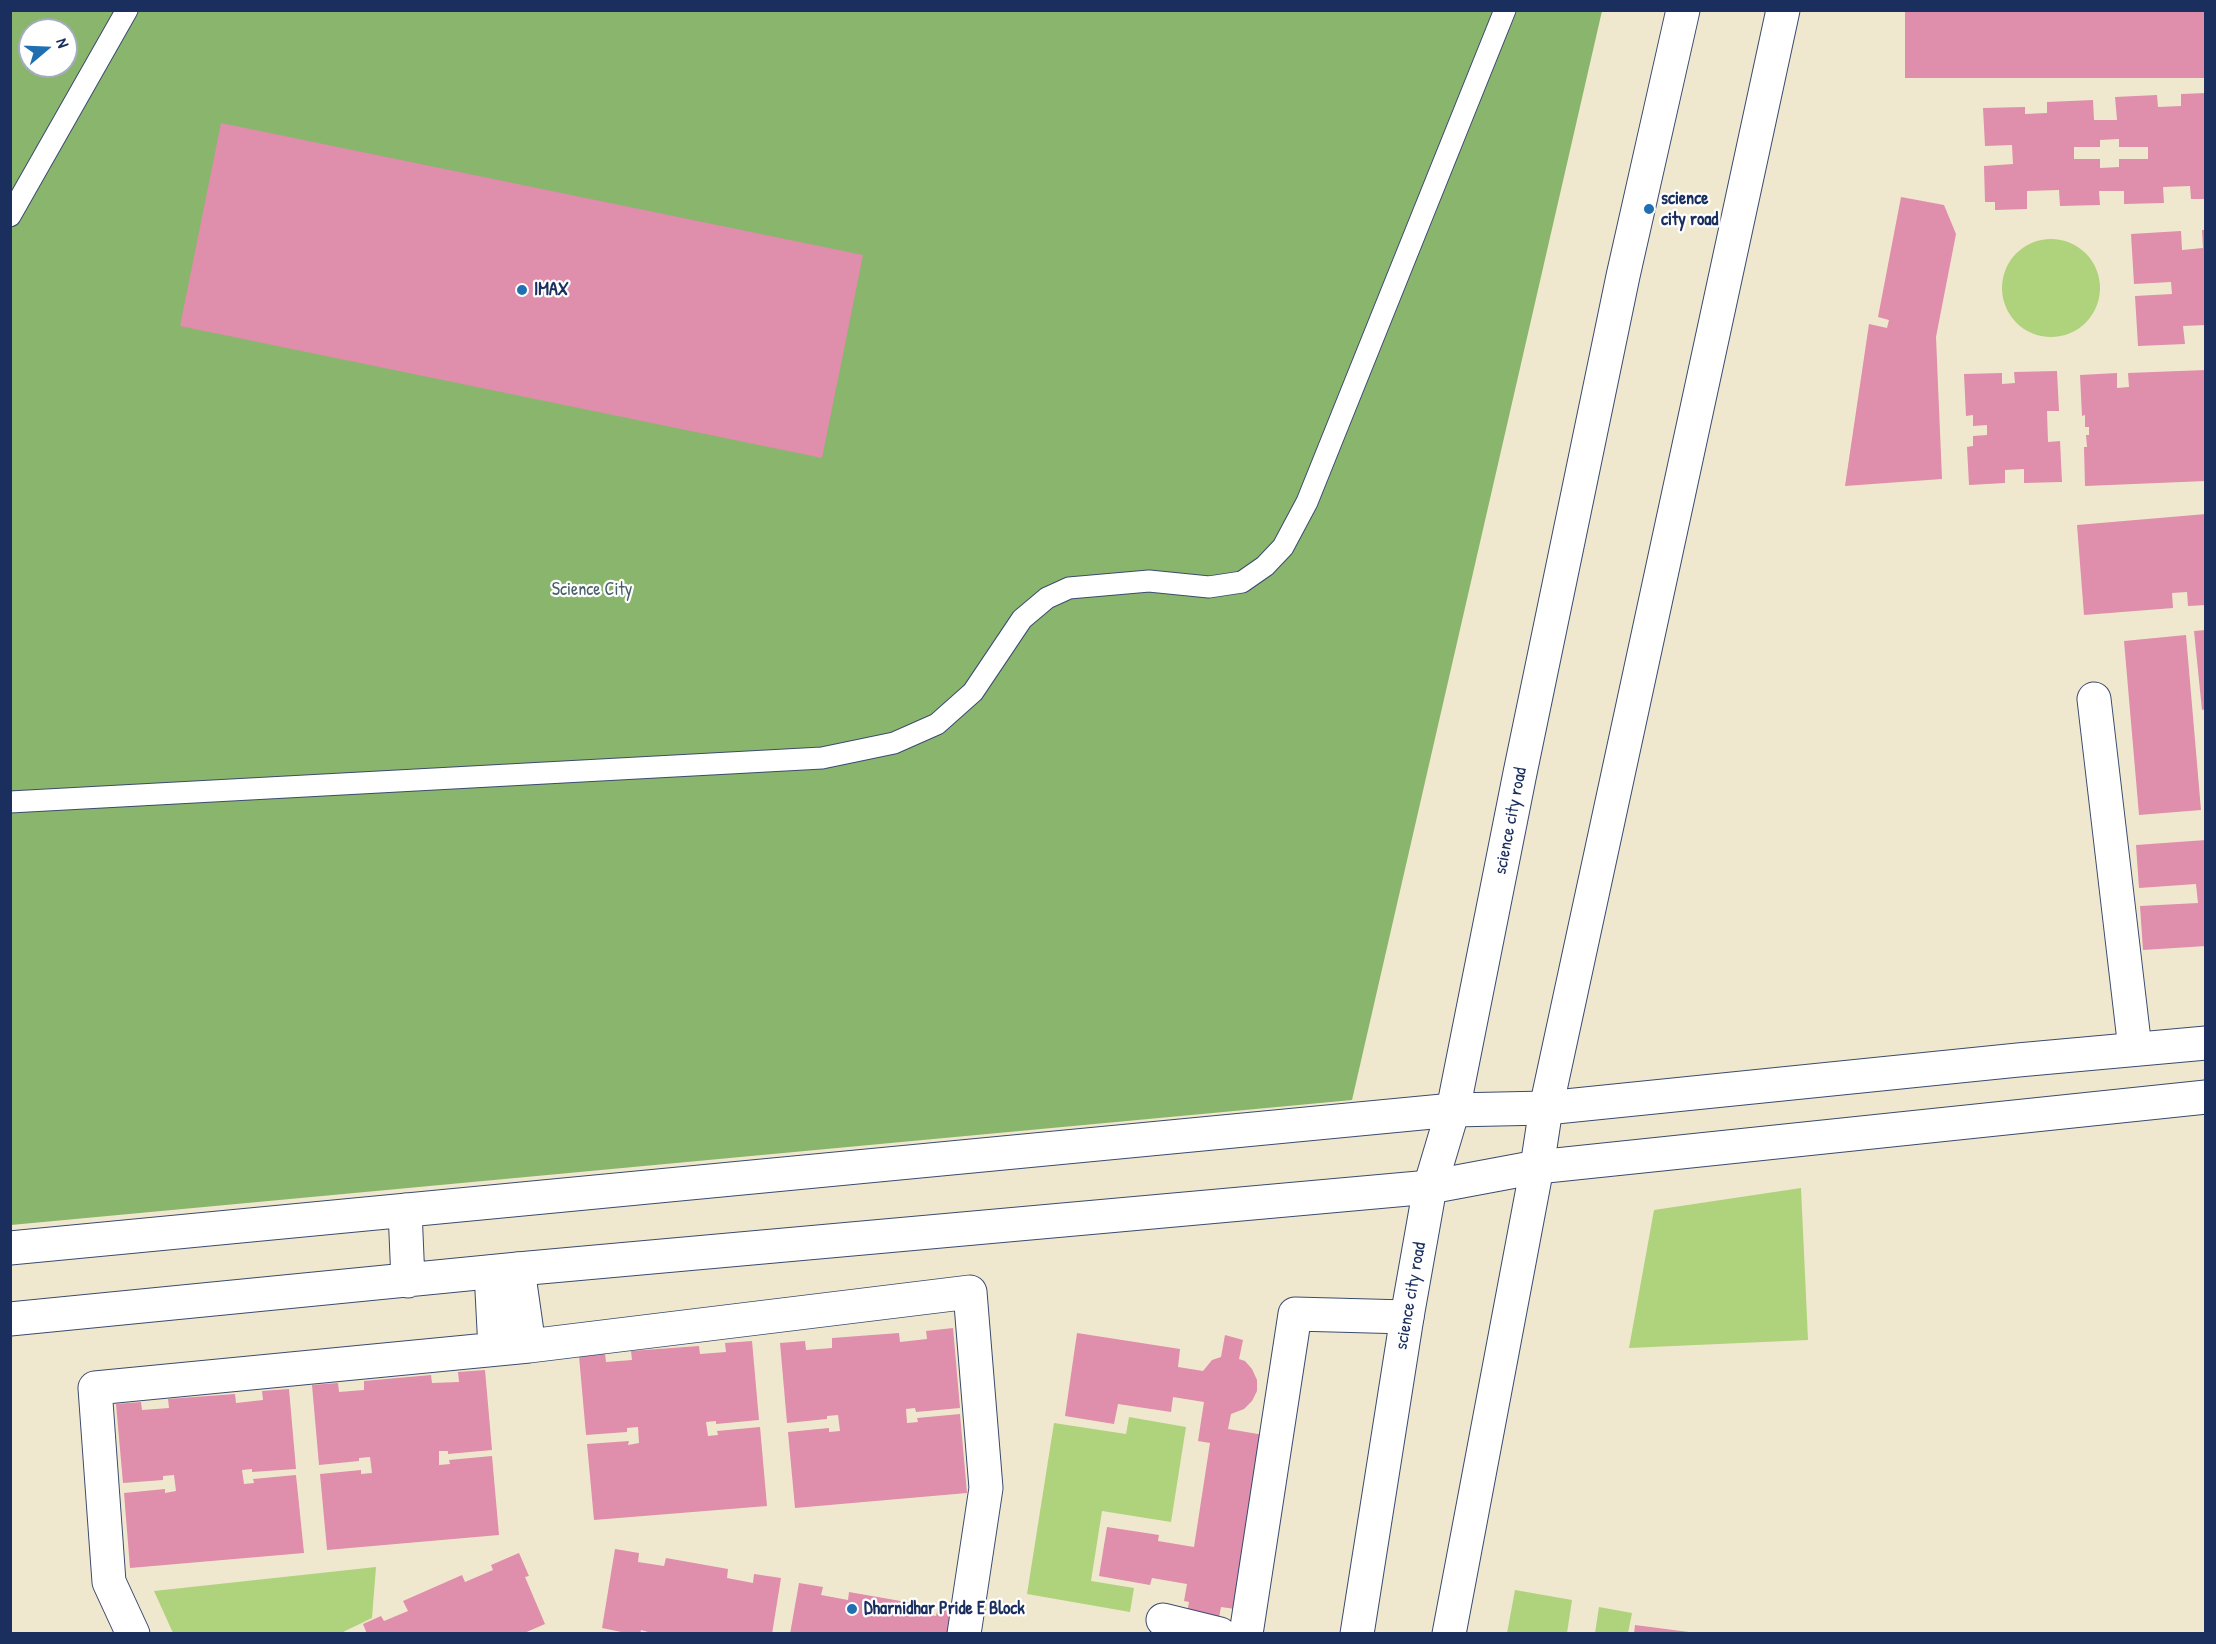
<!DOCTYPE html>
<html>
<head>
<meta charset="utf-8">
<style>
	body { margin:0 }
	#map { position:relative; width:2216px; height:1644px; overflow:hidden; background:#f0e8ce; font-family:"Patrick Hand",sans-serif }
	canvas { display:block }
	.frame { position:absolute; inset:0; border:12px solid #1b2f5e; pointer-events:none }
	.north { position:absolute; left:18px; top:18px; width:60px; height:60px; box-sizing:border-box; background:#fff; border:2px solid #a4acbf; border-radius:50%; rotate:71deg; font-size:16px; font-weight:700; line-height:24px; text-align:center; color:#1b2f5e }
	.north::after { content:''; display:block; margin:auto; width:21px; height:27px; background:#1f6fb2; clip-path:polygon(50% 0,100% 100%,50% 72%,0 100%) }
</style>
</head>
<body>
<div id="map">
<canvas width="2216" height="1644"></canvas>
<div class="frame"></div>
<div class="north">N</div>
</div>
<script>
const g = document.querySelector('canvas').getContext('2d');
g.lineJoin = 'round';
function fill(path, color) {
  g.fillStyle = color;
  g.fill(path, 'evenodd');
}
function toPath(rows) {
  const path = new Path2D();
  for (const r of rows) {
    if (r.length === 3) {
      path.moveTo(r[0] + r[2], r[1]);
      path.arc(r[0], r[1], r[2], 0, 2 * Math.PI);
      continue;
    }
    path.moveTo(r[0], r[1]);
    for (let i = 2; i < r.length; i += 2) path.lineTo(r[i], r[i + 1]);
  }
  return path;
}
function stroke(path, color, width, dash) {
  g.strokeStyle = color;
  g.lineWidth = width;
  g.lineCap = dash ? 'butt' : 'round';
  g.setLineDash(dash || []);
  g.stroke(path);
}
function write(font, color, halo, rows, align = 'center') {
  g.font = font + ' "Patrick Hand",sans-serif';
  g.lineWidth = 4.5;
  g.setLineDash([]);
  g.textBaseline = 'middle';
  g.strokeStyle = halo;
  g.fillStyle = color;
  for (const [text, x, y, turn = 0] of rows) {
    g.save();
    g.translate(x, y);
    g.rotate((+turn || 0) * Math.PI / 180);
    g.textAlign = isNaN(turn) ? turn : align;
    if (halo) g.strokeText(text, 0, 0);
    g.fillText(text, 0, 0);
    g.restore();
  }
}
fill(toPath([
	[2051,288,49],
	[1801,1188,1808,1340,1629,1348,1654,1210],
	[1129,1417,1186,1427,1171,1522,1102,1511,1091,1581,1134,1588,1130,1612,1027,1594,1054,1423,1126,1434],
	[376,1567,372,1618,341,1633,173,1633,154,1591],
	[1515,1590,1572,1600,1567,1633,1507,1633],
	[1599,1607,1632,1613,1628,1633,1595,1633]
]), '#aed37c');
fill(toPath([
	[11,11,1602,11,1352,1100,11,1225],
	[30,30,66,30,66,66,30,66]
]), '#8ab56c');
fill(toPath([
	[1905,10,2206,10,2206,78,1905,78],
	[2206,93,2206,199,2191,199,2190,186,2163,187,2164,203,2124,204,2124,191,2099,191,2100,205,2060,206,2059,190,2027,191,2027,209,1995,210,1995,202,1985,202,1984,166,2013,164,2012,145,1985,146,1983,108,2025,107,2025,114,2047,113,2047,102,2093,100,2094,120,2117,120,2115,97,2157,95,2158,107,2181,106,2181,94],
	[2119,139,2119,147,2148,147,2148,159,2119,159,2119,167,2100,168,2100,159,2074,159,2074,147,2100,147,2100,140],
	[221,123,863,255,822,458,180,326],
	[1901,197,1944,205,1956,234,1936,337,1942,479,1845,486,1869,324,1887,328,1889,320,1878,317],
	[2202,230,2206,230,2206,325,2183,326,2185,344,2138,346,2135,296,2172,294,2171,282,2134,284,2131,234,2181,231,2182,250,2203,248],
	[2206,370,2206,481,2085,486,2084,447,2087,447,2086,435,2089,435,2089,427,2085,427,2085,415,2082,416,2080,375,2117,373,2117,388,2129,387,2128,373],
	[2057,371,2059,411,2047,411,2048,442,2060,441,2062,482,2024,483,2024,469,2005,470,2005,483,1969,485,1967,447,1973,446,1973,436,1987,435,1987,425,1973,426,1973,415,1966,416,1964,374,2002,373,2002,384,2015,383,2014,372],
	[2206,514,2206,605,2188,606,2187,592,2172,593,2173,608,2084,615,2077,525],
	[2206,630,2206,709,2202,710,2194,631],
	[2186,635,2201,810,2139,815,2124,641],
	[2206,840,2206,946,2143,950,2140,906,2198,903,2196,884,2139,888,2136,845],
	[953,1328,960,1408,916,1412,915,1408,906,1409,907,1423,918,1422,917,1418,960,1414,967,1493,795,1508,788,1432,829,1428,829,1432,840,1431,838,1415,827,1416,827,1419,787,1423,780,1343,805,1341,806,1350,832,1348,832,1338,899,1333,900,1342,927,1339,926,1331],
	[1077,1333,1180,1349,1178,1367,1203,1371,1212,1360,1221,1357,1225,1335,1243,1340,1239,1359,1245,1361,1252,1369,1257,1380,1257,1391,1252,1401,1244,1409,1231,1414,1228,1429,1264,1435,1235,1609,1221,1607,1218,1623,1186,1618,1189,1602,1184,1601,1187,1584,1152,1578,1150,1585,1099,1576,1107,1527,1159,1535,1158,1541,1194,1547,1210,1443,1198,1441,1204,1402,1173,1397,1171,1412,1118,1404,1114,1424,1065,1416],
	[752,1341,759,1420,716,1424,716,1421,706,1422,708,1436,718,1435,717,1431,760,1427,767,1506,594,1520,587,1444,629,1441,628,1445,639,1443,638,1427,627,1428,627,1432,586,1435,579,1356,605,1353,606,1362,632,1360,631,1351,699,1346,700,1354,726,1352,725,1343],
	[485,1370,492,1450,448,1454,448,1451,439,1451,439,1465,450,1464,449,1460,492,1456,499,1535,327,1550,320,1474,361,1470,361,1474,372,1473,370,1457,359,1458,359,1461,319,1465,312,1385,338,1383,339,1392,364,1390,364,1381,431,1375,432,1383,459,1382,458,1372],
	[289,1389,296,1469,252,1472,252,1469,242,1470,244,1484,254,1483,253,1479,296,1475,304,1553,130,1568,124,1493,165,1489,165,1493,176,1491,174,1475,163,1476,163,1480,123,1483,116,1404,141,1402,142,1410,169,1408,168,1399,235,1394,236,1403,263,1400,262,1391],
	[615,1549,639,1553,638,1562,664,1566,666,1558,728,1569,727,1578,753,1583,754,1574,781,1578,772,1634,655,1634,641,1630,640,1634,631,1634,602,1628],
	[519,1553,529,1576,525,1577,545,1624,522,1634,367,1634,363,1624,381,1616,384,1621,408,1611,403,1601,462,1575,465,1582,493,1570,491,1565],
	[799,1583,823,1587,821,1595,848,1600,849,1592,912,1603,911,1612,936,1616,938,1607,964,1612,961,1634,790,1634],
	[1635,1625,1689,1632,1689,1634,1634,1634]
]), '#df8eab');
const service = toPath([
	[10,216,127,10],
	[10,802,822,758,894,743,937,724,973,692,1022,619,1047,598,1069,588,1149,581,1209,587,1242,582,1265,566,1283,547,1307,502,1505,10]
]);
const minor = toPath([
	[2094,699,2135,1049],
	[518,1269,529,1346],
	[491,1272,495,1349],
	[1163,1620,1220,1634],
	[133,1634,109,1582,95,1388,529,1346,970,1292,986,1488,964,1634],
	[1246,1634,1295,1314,1407,1317]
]);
const tertiary = toPath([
	[405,1210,408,1281],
	[10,1248,1453,1110,1546,1108,2018,1060,2206,1043],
	[10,1319,518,1269,1430,1187,1537,1167,2206,1097]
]);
const secondary = toPath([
	[1357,1634,1407,1317,1430,1187,1453,1110,1520,773,1623,276,1683,10],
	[1449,1634,1537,1167,1546,1108,1783,10]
]);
stroke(service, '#3b4b6f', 23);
stroke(minor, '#3b4b6f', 35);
stroke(tertiary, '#3b4b6f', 35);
stroke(secondary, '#3b4b6f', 35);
stroke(service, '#fff', 21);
stroke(minor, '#fff', 33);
stroke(tertiary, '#fff', 33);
stroke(secondary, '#fff', 33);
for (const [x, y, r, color] of [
	[1649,209,6,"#1f6fb2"],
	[522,290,6,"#1f6fb2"],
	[852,1609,6,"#1f6fb2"]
]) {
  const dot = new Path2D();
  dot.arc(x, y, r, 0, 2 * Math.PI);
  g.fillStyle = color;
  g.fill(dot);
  stroke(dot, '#fff', 2);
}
write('bold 18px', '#1b2f5e', '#fff', [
	["science",1661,199],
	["city road",1661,220],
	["IMAX",534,290],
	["Dharnidhar Pride E Block",864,1609]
], 'left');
write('18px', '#476067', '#fff', [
	["Science City",592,590]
]);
write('18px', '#1b2f5e', '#fff', [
	["science city road",1511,821,-79],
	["science city road",1411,1296,-80]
]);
</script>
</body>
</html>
